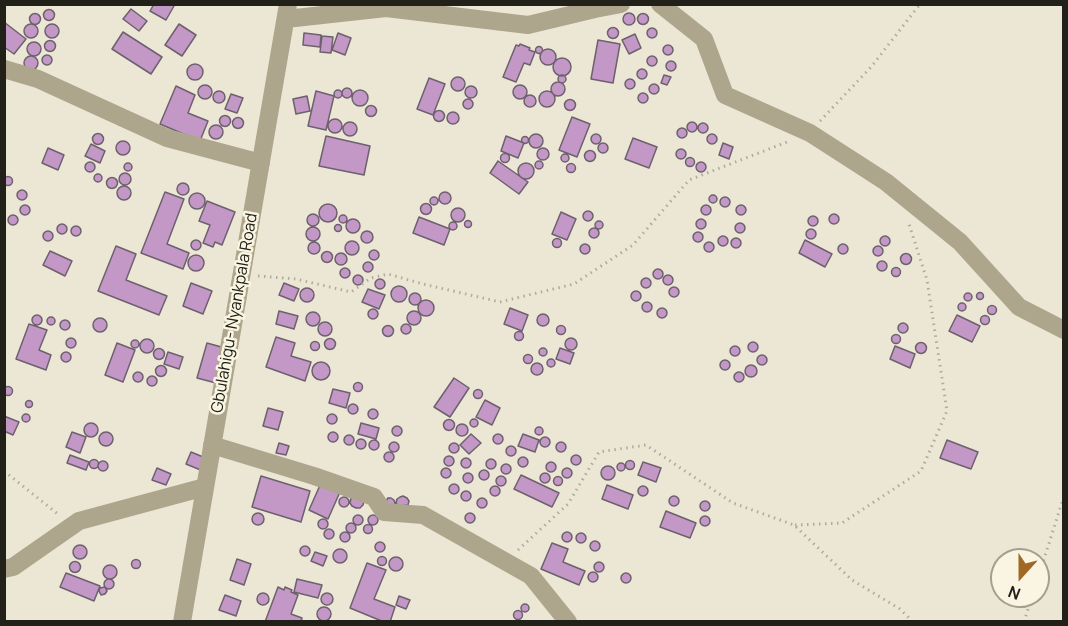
<!DOCTYPE html>
<html>
<head>
<meta charset="utf-8">
<style>
	body { margin:0 }
	#map { position:relative; width:1068px; height:626px; overflow:hidden; background:#ece7d5; font-family:Manrope,sans-serif }
	canvas { display:block }
	.frame { position:absolute; inset:0; border:6px solid #212019; pointer-events:none }
	.north { position:absolute; left:990px; top:548px; width:60px; height:60px; box-sizing:border-box; background:#f9f5e2; border:2px solid #a3a092; border-radius:50%; rotate:201deg; font-size:16px; font-weight:700; line-height:24px; text-align:center; color:#212019 }
	.north::after { content:''; display:block; margin:auto; width:21px; height:27px; background:#9f6823; clip-path:polygon(50% 0,100% 100%,50% 72%,0 100%) }
</style>
</head>
<body>
<div id="map">
<canvas width="1068" height="626"></canvas>
<div class="frame"></div>
<div class="north">N</div>
</div>
<script>
const g = document.querySelector('canvas').getContext('2d');
g.lineJoin = 'round';
function fill(path, color) {
  g.fillStyle = color;
  g.fill(path, 'evenodd');
}
function toPath(rows) {
  const path = new Path2D();
  for (const r of rows) {
    if (r.length === 3) {
      path.moveTo(r[0] + r[2], r[1]);
      path.arc(r[0], r[1], r[2], 0, 2 * Math.PI);
      continue;
    }
    path.moveTo(r[0], r[1]);
    for (let i = 2; i < r.length; i += 2) path.lineTo(r[i], r[i + 1]);
  }
  return path;
}
function stroke(path, color, width, dash) {
  g.strokeStyle = color;
  g.lineWidth = width;
  g.lineCap = dash ? 'butt' : 'round';
  g.setLineDash(dash || []);
  g.stroke(path);
}
function write(font, color, halo, rows, align = 'center') {
  g.font = font + ' Manrope,sans-serif';
  g.lineWidth = 5;
  g.setLineDash([]);
  g.textBaseline = 'middle';
  g.strokeStyle = halo;
  g.fillStyle = color;
  for (const [text, x, y, turn = 0] of rows) {
    g.save();
    g.translate(x, y);
    g.rotate((+turn || 0) * Math.PI / 180);
    g.textAlign = isNaN(turn) ? turn : align;
    if (halo) g.strokeText(text, 0, 0);
    g.fillText(text, 0, 0);
    g.restore();
  }
}
const building = toPath([
	[154,4,171,4,174,6,166,20,150,11,154,4],
	[131,9,147,21,139,31,123,19,131,9],
	[49,15,5.5],
	[629,19,6],
	[643,19,5.5],
	[35,19,5.5],
	[4,22,26,39,14,54,4,47,4,22],
	[179,24,196,35,182,56,165,45,179,24],
	[31,31,7],
	[52,31,7],
	[613,33,5.5],
	[652,33,5],
	[123,32,162,57,151,74,112,49,123,32],
	[304,33,321,35,320,47,303,45,304,33],
	[338,33,351,38,345,55,332,50,338,33],
	[635,34,641,48,629,54,622,40,635,34],
	[322,36,333,37,331,53,320,52,322,36],
	[598,40,620,44,613,83,591,79,598,40],
	[50,46,5.5],
	[34,49,7],
	[520,44,530,48,529,50,535,52,530,65,524,63,516,82,503,77,516,45,519,46,520,44],
	[668,50,5],
	[539,50,3.5],
	[548,57,8],
	[47,60,5],
	[652,61,5],
	[31,63,7],
	[562,67,9],
	[671,66,5],
	[195,72,8],
	[642,74,5],
	[664,75,671,77,667,85,661,83,664,75],
	[562,79,4],
	[458,84,7],
	[429,78,445,84,433,115,417,109,429,78],
	[630,84,5],
	[558,89,7],
	[654,89,5],
	[520,92,7],
	[205,92,7],
	[471,92,6],
	[176,86,195,95,188,113,208,121,200,141,160,124,176,86],
	[347,93,5],
	[338,94,4],
	[360,98,8],
	[219,97,6],
	[316,91,334,96,326,130,308,126,316,91],
	[547,99,8],
	[643,98,5],
	[231,94,243,98,237,113,225,109,231,94],
	[530,101,6],
	[307,96,310,111,296,114,293,99,307,96],
	[468,104,5],
	[570,105,5.5],
	[371,111,5.5],
	[439,116,5.5],
	[453,118,6],
	[225,121,5.5],
	[572,117,590,124,577,157,559,150,572,117],
	[238,123,5.5],
	[335,126,7],
	[350,129,7],
	[692,127,5],
	[703,128,5],
	[216,132,7],
	[682,133,5],
	[98,139,5.5],
	[596,139,5],
	[712,139,5],
	[536,141,7],
	[326,136,370,146,364,175,319,166,326,136],
	[506,136,524,143,518,158,501,151,506,136],
	[525,140,3.5],
	[633,138,657,147,649,168,625,159,633,138],
	[123,148,7],
	[603,148,5],
	[723,143,733,147,729,159,719,155,723,143],
	[91,144,105,151,100,163,85,156,91,144],
	[543,154,6],
	[48,148,64,155,58,170,42,163,48,148],
	[681,154,5],
	[590,156,5.5],
	[505,158,4.5],
	[565,158,4],
	[690,162,4.5],
	[498,161,528,182,519,194,490,173,498,161],
	[539,165,4],
	[90,167,5],
	[701,167,5],
	[128,167,4],
	[526,171,8],
	[571,168,4.5],
	[125,179,6],
	[98,178,4],
	[8,181,4.5],
	[112,183,5.5],
	[183,189,6],
	[124,193,7],
	[22,195,5],
	[445,198,6],
	[165,192,184,199,167,244,189,253,183,269,141,253,165,192],
	[197,201,8],
	[713,199,4],
	[725,202,5],
	[434,201,4],
	[207,201,235,212,222,245,215,242,213,247,203,243,210,225,199,221,207,201],
	[426,209,5.5],
	[328,213,9],
	[25,210,5],
	[741,210,5],
	[706,210,5],
	[458,215,7],
	[588,216,5],
	[561,212,576,219,567,240,552,234,561,212],
	[313,220,6],
	[834,219,5],
	[343,219,4],
	[13,220,5],
	[813,221,5],
	[419,217,450,229,444,245,413,233,419,217],
	[701,224,5],
	[353,226,7],
	[468,224,3.5],
	[599,225,4],
	[453,226,4],
	[740,228,5],
	[62,229,5],
	[338,228,3.5],
	[76,231,5],
	[313,234,7],
	[594,233,5],
	[811,234,5],
	[367,237,6],
	[48,236,5],
	[698,237,5],
	[885,241,5],
	[723,241,5],
	[736,243,5],
	[557,243,4.5],
	[805,240,832,254,825,267,799,253,805,240],
	[196,245,5],
	[352,248,7],
	[314,248,6],
	[709,247,5],
	[843,249,5],
	[585,249,5],
	[116,246,136,254,126,280,167,296,159,315,98,291,116,246],
	[878,251,5],
	[374,255,5],
	[50,251,72,261,65,276,43,265,50,251],
	[327,257,5.5],
	[341,259,6],
	[906,259,5.5],
	[196,263,8],
	[882,266,5],
	[368,267,5],
	[896,272,4.5],
	[345,273,5],
	[658,274,5],
	[668,280,5],
	[358,280,5],
	[646,283,5],
	[380,284,5],
	[191,283,212,291,203,314,183,306,191,283],
	[284,283,299,289,294,301,279,295,284,283],
	[399,294,8],
	[674,292,5],
	[307,295,7],
	[368,289,385,295,379,309,362,302,368,289],
	[636,296,5],
	[980,296,3.5],
	[415,299,6],
	[968,297,4],
	[426,308,8],
	[647,307,5],
	[962,307,4],
	[992,310,4.5],
	[510,308,528,315,522,331,504,324,510,308],
	[662,313,5],
	[373,314,5],
	[279,311,298,316,294,329,276,324,279,311],
	[414,318,7],
	[313,319,7],
	[543,320,6],
	[957,315,980,326,972,342,949,331,957,315],
	[37,320,5],
	[985,320,4.5],
	[51,321,4],
	[100,325,7],
	[65,325,5],
	[325,329,7],
	[903,328,5],
	[29,324,47,330,39,350,51,355,46,370,16,359,29,324],
	[406,329,5],
	[388,331,5.5],
	[561,330,4.5],
	[519,336,4.5],
	[896,339,4.5],
	[276,337,295,343,291,356,311,362,305,381,266,367,276,337],
	[571,344,6],
	[71,343,5],
	[330,344,5.5],
	[147,346,7],
	[135,344,4],
	[315,346,4.5],
	[753,347,5],
	[921,348,5.5],
	[117,343,135,350,123,382,105,375,117,343],
	[207,343,225,348,216,383,197,378,207,343],
	[895,346,915,354,910,368,890,359,895,346],
	[735,351,5],
	[543,352,4],
	[560,348,574,353,570,364,556,359,560,348],
	[159,354,5.5],
	[168,352,183,357,179,369,164,364,168,352],
	[66,357,5],
	[528,359,4.5],
	[762,360,5],
	[551,363,4],
	[725,365,5],
	[321,371,9],
	[537,369,6],
	[751,371,6],
	[161,371,5.5],
	[739,377,5],
	[138,377,5],
	[152,381,5],
	[454,378,469,388,450,417,434,407,454,378],
	[358,387,4.5],
	[8,391,4.5],
	[333,389,350,393,346,408,329,403,333,389],
	[478,394,4.5],
	[485,400,500,408,492,425,476,417,485,400],
	[29,404,3.5],
	[353,409,5],
	[268,408,283,412,278,430,263,426,268,408],
	[373,414,5],
	[26,418,4],
	[332,419,5],
	[4,416,19,422,13,435,4,431,4,416],
	[474,423,4],
	[449,425,5.5],
	[361,423,379,428,376,439,358,434,361,423],
	[91,430,7],
	[462,430,6],
	[397,431,5],
	[539,431,4],
	[106,439,7],
	[72,432,86,437,80,453,66,447,72,432],
	[333,437,5],
	[471,434,481,443,469,454,460,445,471,434],
	[523,434,539,440,535,452,518,446,523,434],
	[498,439,5],
	[349,440,5],
	[545,442,5],
	[361,444,5],
	[947,440,978,452,971,469,940,458,947,440],
	[374,445,5],
	[561,447,5],
	[394,447,5],
	[279,443,289,446,286,455,276,453,279,443],
	[454,448,5],
	[511,451,5],
	[191,452,208,459,203,471,186,464,191,452],
	[389,457,5],
	[70,455,89,462,86,470,67,463,70,455],
	[576,460,5],
	[449,461,5],
	[523,462,5],
	[466,463,5],
	[491,464,5],
	[94,464,4.5],
	[630,465,4.5],
	[103,466,5],
	[643,462,661,468,656,482,638,475,643,462],
	[551,467,5],
	[621,467,4],
	[506,469,5],
	[608,473,7],
	[157,468,171,474,166,485,152,480,157,468],
	[446,473,5],
	[567,473,5],
	[484,475,5],
	[468,478,5],
	[545,478,5],
	[521,475,559,493,552,507,514,489,521,475],
	[261,476,310,491,301,522,252,507,261,476],
	[501,481,5],
	[558,481,4.5],
	[321,483,340,492,328,519,309,510,321,483],
	[454,489,5],
	[607,485,633,495,628,509,602,499,607,485],
	[495,491,5],
	[643,491,5],
	[466,496,5],
	[354,495,364,501,363,505,360,508,356,508,352,506,350,503,351,498,354,495],
	[403,496,407,498,409,501,408,505,398,506,396,503,397,499,400,497,403,496],
	[674,501,5],
	[344,502,5],
	[388,498,391,498,394,500,395,503,394,506,384,504,388,498],
	[482,503,5],
	[705,506,5],
	[666,511,696,523,690,538,660,527,666,511],
	[470,518,5],
	[258,519,6],
	[373,520,5],
	[358,520,5],
	[705,521,5],
	[323,524,5],
	[351,528,5],
	[368,529,4.5],
	[329,534,5],
	[345,537,5],
	[567,537,5],
	[581,538,5],
	[595,546,5],
	[380,547,5],
	[552,543,568,549,563,562,585,571,579,585,541,569,552,543],
	[80,552,7],
	[305,551,5],
	[340,556,7],
	[315,552,327,556,323,566,311,561,315,552],
	[382,561,4.5],
	[396,564,7],
	[237,559,251,564,244,585,230,580,237,559],
	[136,564,4.5],
	[75,567,5.5],
	[599,567,5],
	[367,563,386,570,374,599,395,607,390,622,384,622,350,608,367,563],
	[110,572,7],
	[593,577,5],
	[66,573,100,586,94,601,60,587,66,573],
	[626,578,5],
	[297,579,322,585,318,598,294,592,297,579],
	[109,584,5],
	[105,587,107,591,105,594,101,595,99,591,100,588,105,587],
	[278,587,284,590,285,587,292,590,291,592,298,595,291,614,302,618,301,622,265,622,278,587],
	[327,599,6],
	[263,599,6],
	[225,595,241,601,236,616,219,610,225,595],
	[399,596,410,600,406,609,396,605,399,596],
	[525,608,4],
	[324,614,7],
	[518,615,4.5]
]);
fill(building, '#c397c6');
stroke(building, '#6c616d', 1.5);
stroke(toPath([
	[820,121,872,66,920,4],
	[258,276,296,279,351,292,371,278,388,274,423,284,500,302,574,284,633,245,689,180,787,142],
	[4,471,59,515],
	[795,525,842,523,921,471,947,411,927,280,908,221],
	[518,550,568,504,599,452,646,445,733,503,794,525,852,580,900,609,913,622],
	[1038,578,1064,496],
	[1024,622,1032,596]
]), '#afab9d', 3, [1.5, 4.5]);
stroke(toPath([
	[660,4,704,39,725,95,810,133,886,182,960,242,1019,307,1064,330],
	[286,19,386,8,528,25,595,9,621,4],
	[4,69,38,79,167,138,261,163],
	[212,445,314,476,374,497,384,512,423,515,531,576,568,622],
	[4,569,13,567,79,521,205,487],
	[182,622,288,4]
]), '#aea68c', 18);
write('16px', '#212019', '#f9f5e2', [
	["Gbulahigu- Nyankpala Road",235,313,-80]
]);
</script>
</body>
</html>
